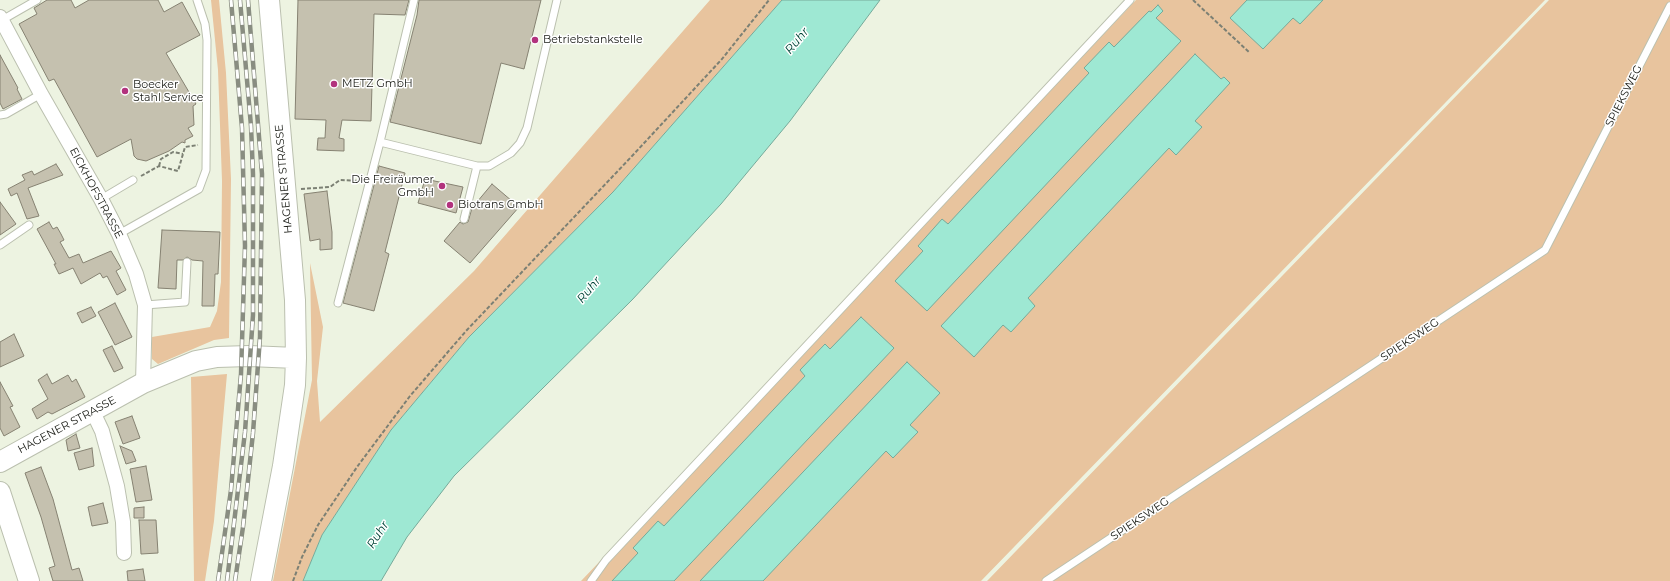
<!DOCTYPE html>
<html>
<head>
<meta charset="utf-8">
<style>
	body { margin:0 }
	canvas { display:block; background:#edf3e1 }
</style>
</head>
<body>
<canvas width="1670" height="581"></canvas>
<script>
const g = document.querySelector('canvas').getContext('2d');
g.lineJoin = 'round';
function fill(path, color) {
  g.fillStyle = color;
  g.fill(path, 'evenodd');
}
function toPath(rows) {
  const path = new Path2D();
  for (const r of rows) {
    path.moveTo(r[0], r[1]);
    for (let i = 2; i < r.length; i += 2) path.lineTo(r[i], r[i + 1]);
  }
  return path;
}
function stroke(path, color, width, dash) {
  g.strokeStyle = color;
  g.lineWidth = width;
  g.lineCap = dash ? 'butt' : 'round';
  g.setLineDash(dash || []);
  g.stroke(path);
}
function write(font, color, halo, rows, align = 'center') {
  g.font = font + ' Montserrat,sans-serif';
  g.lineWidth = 3;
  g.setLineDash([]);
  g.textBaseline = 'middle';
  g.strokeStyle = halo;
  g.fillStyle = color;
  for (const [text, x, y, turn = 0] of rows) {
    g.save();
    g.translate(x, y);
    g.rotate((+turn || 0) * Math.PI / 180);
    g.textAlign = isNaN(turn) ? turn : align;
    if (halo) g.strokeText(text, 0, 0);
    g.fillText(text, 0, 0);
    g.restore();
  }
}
fill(toPath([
	[211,0,219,0,226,73,231,179,229,338,214,340,158,364,152,359,152,337,210,327,217,311,221,282,222,181,218,70],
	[710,0,782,0,613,192,469,337,391,430,322,535,303,581,273,581,312,380,310,263,323,327,317,381,320,422,474,271],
	[1136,0,1545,0,981,581,581,581],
	[1549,0,1670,0,1670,581,987,581],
	[227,374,214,521,205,581,194,581,191,377]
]), '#e8c49e');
const water = toPath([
	[782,0,880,0,790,121,721,204,632,300,454,476,407,537,381,581,303,581,322,535,391,430,469,337,613,192,782,0],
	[1247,0,1323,0,1300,24,1293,18,1263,49,1230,18,1247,0],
	[1158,5,1163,11,1156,18,1181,41,927,311,895,281,923,251,918,246,942,219,948,224,1089,73,1084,68,1109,42,1114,47,1149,11,1151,12,1158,5],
	[1195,54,1221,79,1224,77,1230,83,1195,121,1202,127,1176,155,1169,148,1028,298,1035,306,1011,332,1003,325,974,357,941,326,1195,54],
	[861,317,894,348,674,581,612,581,638,553,633,548,658,521,664,526,805,376,800,370,825,344,830,349,861,317],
	[907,362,940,393,910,425,918,432,893,458,886,451,763,581,700,581,907,362]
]);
fill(water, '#9ee8d3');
stroke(water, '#76aa9a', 1);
const building = toPath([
	[47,0,71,0,75,8,89,0,158,0,164,12,182,2,200,35,166,53,196,104,193,106,194,125,188,128,193,136,185,140,185,143,182,142,169,151,146,161,137,159,134,156,131,139,97,157,54,79,49,81,19,24,37,14,34,8,47,0],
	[298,0,409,0,405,15,374,14,371,121,342,120,339,138,344,139,344,151,317,150,318,138,325,138,326,120,295,119,298,0],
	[419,0,541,0,524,69,501,63,481,144,390,122,417,15,419,0],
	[0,55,18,88,17,89,22,99,3,109,0,103,0,55],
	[56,164,63,175,28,188,39,216,27,219,17,193,11,196,8,189,25,180,22,175,32,171,34,175,56,164],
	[379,166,405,173,385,252,389,254,374,311,343,303,379,166],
	[425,179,463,187,456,213,418,203,425,179],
	[492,184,519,207,470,263,444,241,460,222,463,224,468,222,472,208,492,184],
	[327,191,332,232,332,249,320,250,320,239,310,241,304,194,327,191],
	[0,202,16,224,0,235,0,202],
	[49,222,53,229,57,227,61,234,64,240,60,242,69,258,79,254,83,263,111,251,121,268,116,271,126,290,117,295,107,276,103,278,100,273,81,284,73,268,59,274,54,264,56,264,37,229,49,222],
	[162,230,220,232,218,274,215,274,214,306,202,306,203,261,192,260,187,257,183,260,177,260,176,289,158,288,162,230],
	[115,303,132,337,115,345,98,312,115,303],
	[91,307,96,316,82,323,77,313,91,307],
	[14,334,24,356,0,367,0,342,14,334],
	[112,346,123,368,114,372,103,350,112,346],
	[47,374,52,384,68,375,72,382,76,379,85,397,52,414,48,412,37,419,32,409,48,399,38,380,47,374],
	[0,382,13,406,10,407,20,427,4,436,0,428,0,382],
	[132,416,140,438,123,444,115,422,132,416],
	[76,434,80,448,68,451,66,440,76,434],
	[120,446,132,451,136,461,126,464,120,446],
	[92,448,94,466,79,470,74,453,92,448],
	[146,466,152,500,136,502,130,469,146,466],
	[41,467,53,499,72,570,79,568,83,581,53,581,49,568,55,566,41,517,25,473,41,467],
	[103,503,108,523,92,526,88,507,103,503],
	[144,507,144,518,134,518,134,508,144,507],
	[139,520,156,520,158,553,141,554,139,520],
	[143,569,145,581,128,581,127,571,143,569]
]);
fill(building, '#c5c1af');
stroke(building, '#868272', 1);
const lane = toPath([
	[414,0,380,142,477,166,489,166,511,153,520,143,527,128,557,0],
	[2,20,37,0],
	[0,115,6,114,41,94],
	[101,199,133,180],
	[464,219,477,166],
	[119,234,199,189,206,170,207,40,205,24,197,0],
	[0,245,29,225],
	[338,303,380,142],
	[145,305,185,302,187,262],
	[591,581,606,560,1130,0],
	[1046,581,1545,250,1670,6]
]);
const street = toPath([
	[0,17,41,94,101,199,119,234,136,274,145,305,143,383],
	[93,412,102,431,117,486,123,522,124,553]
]);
const secondary = toPath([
	[0,462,143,383,196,361,217,357,249,356,296,358],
	[0,492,29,581],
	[261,581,283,466,295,385,296,358,295,300,269,0]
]);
stroke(lane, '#bbc0af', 9);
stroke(street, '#bbc0af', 16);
stroke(secondary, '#bbc0af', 22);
stroke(toPath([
	[1193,0,1250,53],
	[159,166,161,159,173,152,183,154],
	[141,176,159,166,178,171,185,147,198,145],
	[301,189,330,187,340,180,360,181],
	[293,581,302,557,318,525,357,467,410,396,466,331,633,155,722,59,769,0]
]), '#7c8074', 2, [4, 2]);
stroke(lane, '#fff', 7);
stroke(street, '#fff', 14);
stroke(secondary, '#fff', 20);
const rail = toPath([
	[218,581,231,490,241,374,245,246,242,128,231,0],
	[227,581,245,432,253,315,253,174,251,126,240,0],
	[235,581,243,527,253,433,260,337,262,174,248,0]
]);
stroke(rail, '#898d81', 4.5);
stroke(rail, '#fff', 3, [9]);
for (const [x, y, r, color] of [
	[535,40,4,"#b2327d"],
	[334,84,4,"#b2327d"],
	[125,91,4,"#b2327d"],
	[442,186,4,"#b2327d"],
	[450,205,4,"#b2327d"]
]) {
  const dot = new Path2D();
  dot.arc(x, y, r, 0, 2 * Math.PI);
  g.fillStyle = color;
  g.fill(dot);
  stroke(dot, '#fff', 1.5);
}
write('11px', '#191b15', '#fff', [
	["Betriebstankstelle",543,40],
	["METZ GmbH",342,84],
	["Boecker",133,85],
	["Stahl Service",133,98],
	["Die Freiräumer",434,180,"right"],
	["GmbH",434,193,"right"],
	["Biotrans GmbH",458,205]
], 'left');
write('11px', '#191b15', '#fff', [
	["SPIEKSWEG",1624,96,-63],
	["HAGENER STRASSE",284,179,-95],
	["EICKHOFSTRASSE",96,193,62],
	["SPIEKSWEG",1410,340,-34],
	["HAGENER STRASSE",67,425,-28],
	["SPIEKSWEG",1140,519,-34]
]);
write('italic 12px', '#004437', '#fff', [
	["Ruhr",797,41,-50],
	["Ruhr",589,290,-50],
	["Ruhr",378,535,-57]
]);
</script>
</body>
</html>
